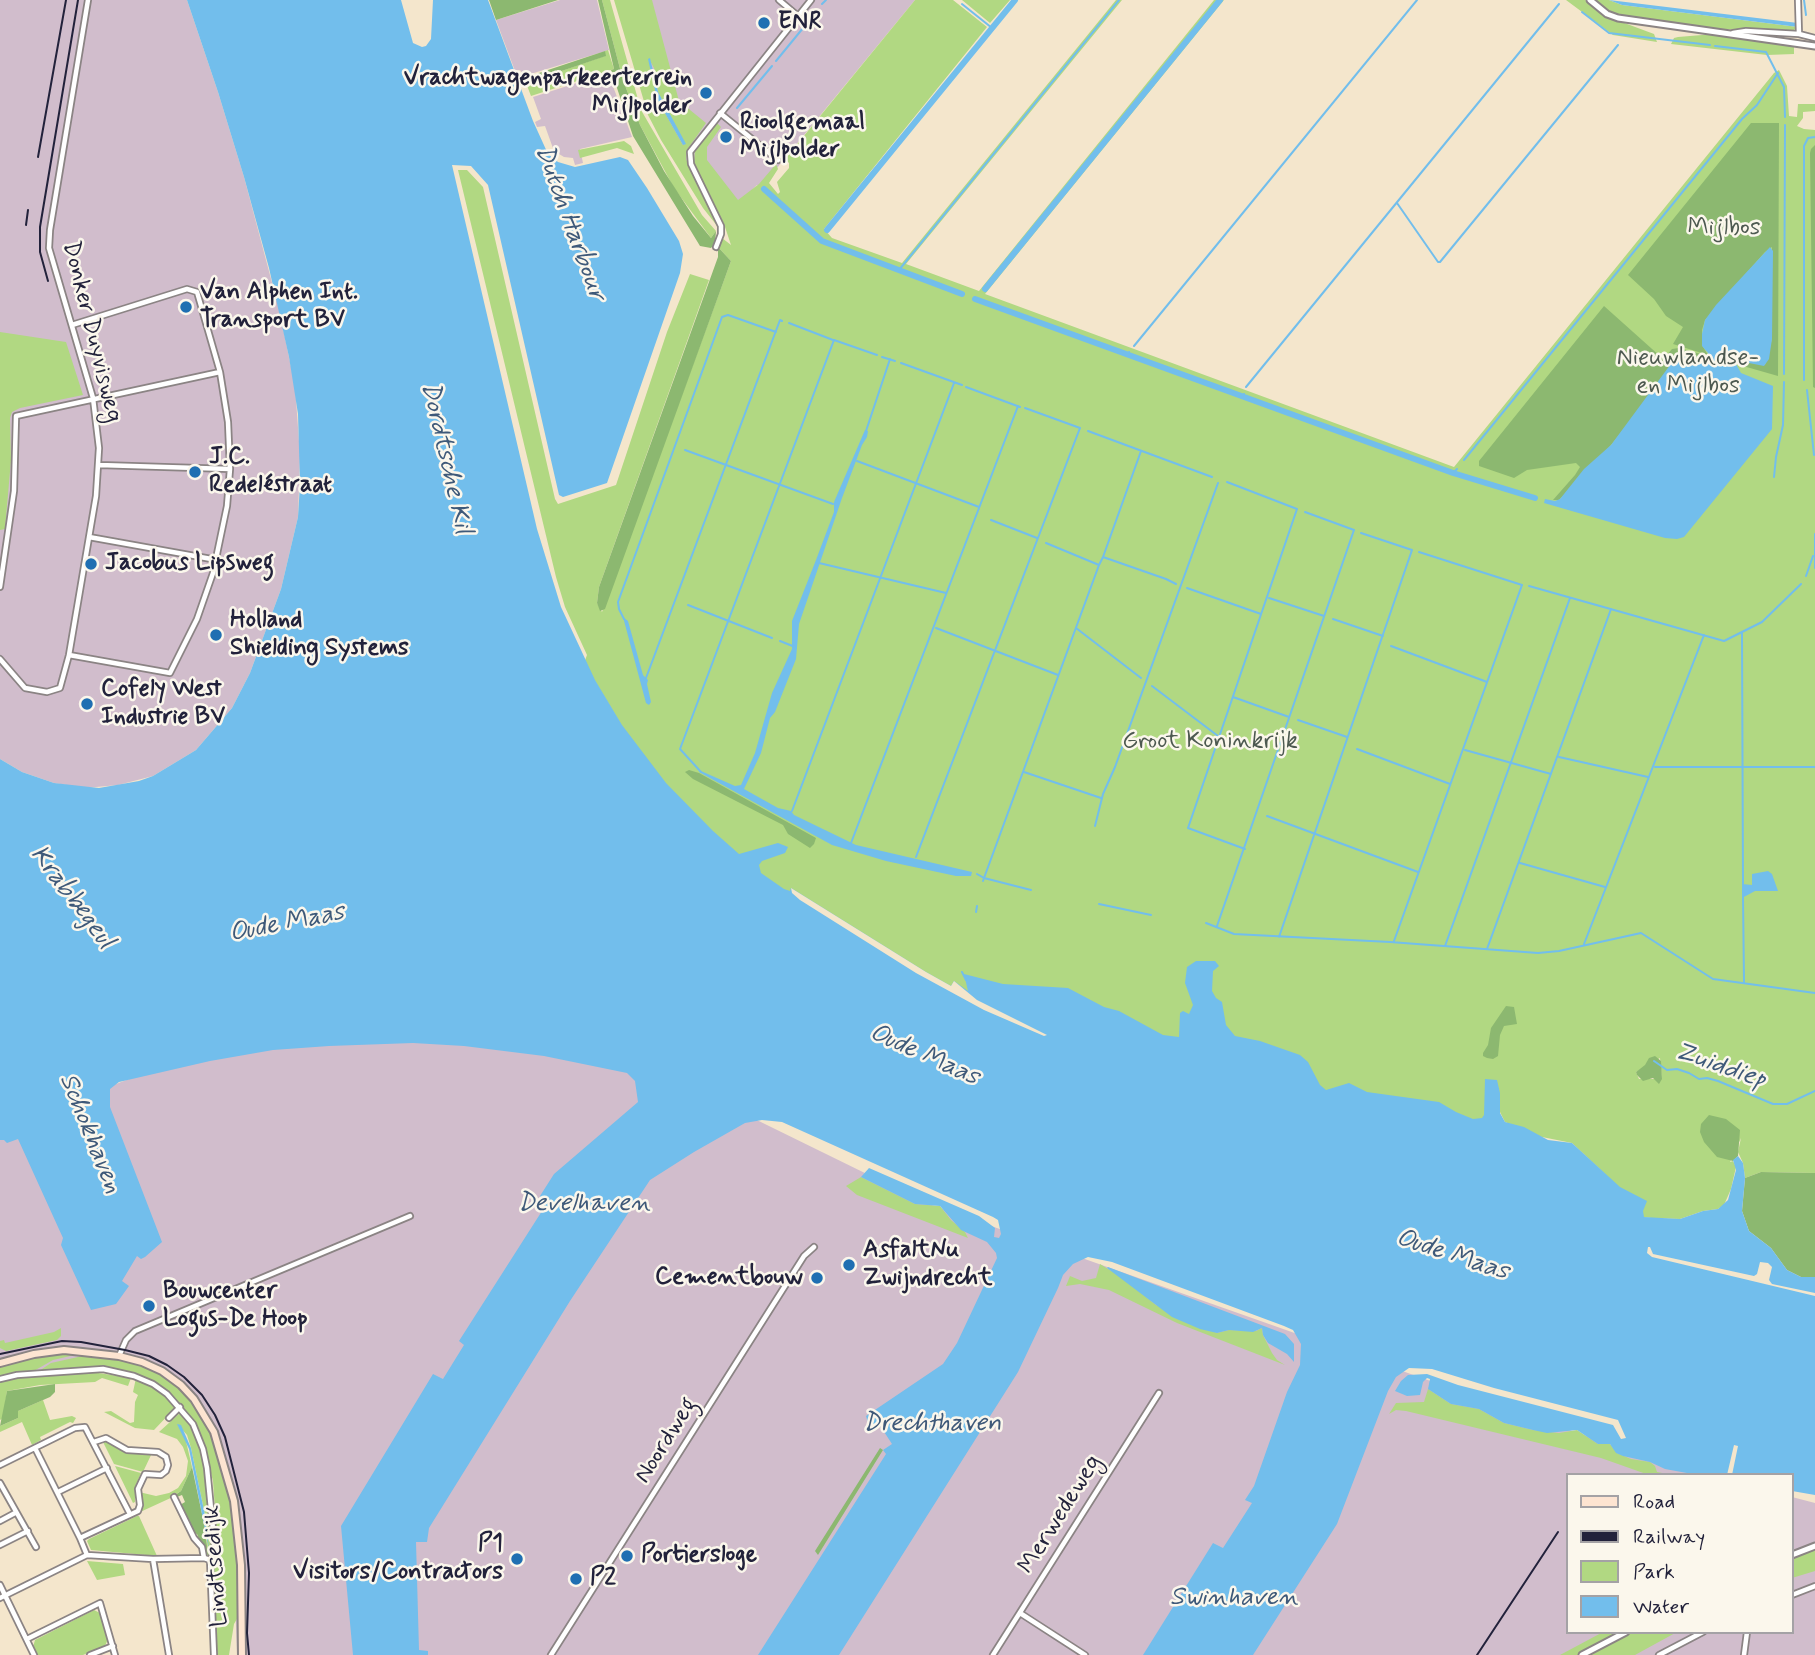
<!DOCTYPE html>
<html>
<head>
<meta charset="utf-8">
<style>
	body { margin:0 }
	#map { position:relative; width:1815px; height:1655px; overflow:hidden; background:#f4e6cc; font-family:Mynerve,sans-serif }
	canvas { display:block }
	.legend { position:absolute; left:1566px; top:1473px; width:228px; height:161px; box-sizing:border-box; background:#fbf7ec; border:2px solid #a4a2a5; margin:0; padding:9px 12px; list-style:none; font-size:21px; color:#22223b }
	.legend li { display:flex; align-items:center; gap:14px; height:35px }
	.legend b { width:35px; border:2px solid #a4a2a5 }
</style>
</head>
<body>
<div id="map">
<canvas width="1815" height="1655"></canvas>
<ul class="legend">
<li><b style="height:9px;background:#fde4d1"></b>Road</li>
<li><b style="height:9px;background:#22223b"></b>Railway</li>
<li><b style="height:19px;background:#b1d882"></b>Park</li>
<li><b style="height:19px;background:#72beec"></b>Water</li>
</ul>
</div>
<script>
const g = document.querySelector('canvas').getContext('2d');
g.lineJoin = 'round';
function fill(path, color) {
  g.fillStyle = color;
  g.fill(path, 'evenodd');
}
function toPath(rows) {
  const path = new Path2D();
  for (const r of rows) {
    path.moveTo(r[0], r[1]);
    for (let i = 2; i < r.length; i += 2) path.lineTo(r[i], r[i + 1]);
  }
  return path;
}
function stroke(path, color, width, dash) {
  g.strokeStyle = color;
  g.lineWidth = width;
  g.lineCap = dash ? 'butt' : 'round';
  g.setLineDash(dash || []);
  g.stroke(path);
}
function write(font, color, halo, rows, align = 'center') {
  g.font = font + ' Mynerve,sans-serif';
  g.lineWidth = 5;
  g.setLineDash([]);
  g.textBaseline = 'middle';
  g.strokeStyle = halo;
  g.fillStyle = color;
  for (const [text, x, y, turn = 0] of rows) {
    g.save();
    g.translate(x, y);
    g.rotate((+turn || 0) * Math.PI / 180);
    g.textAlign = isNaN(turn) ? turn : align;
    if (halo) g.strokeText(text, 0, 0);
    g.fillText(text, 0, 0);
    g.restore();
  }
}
fill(toPath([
	[0,0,187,0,218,92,244,177,279,309,295,386,300,455,298,517,281,589,250,673,232,708,196,750,153,776,118,785,85,788,54,783,22,772,0,759],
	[560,0,597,0,609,50,524,76,520,70,515,71,496,20],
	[620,0,915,0,763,185,757,185,733,209,682,161],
	[608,73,632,137,580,149,583,163,575,165,573,158,564,157,554,151,545,126,537,127,535,122,541,119,533,97],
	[253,1032,614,1050,926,1203,1629,1451,1715,1475,1568,1475,1568,1632,1792,1632,1792,1497,1815,1503,1815,1655,237,1655,233,1539,217,1454,177,1389,89,1363,0,1377,0,1128]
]), '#d1bdcc');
fill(toPath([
	[602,0,610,0,641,110,702,215,716,231,711,238,674,188,640,125,623,80],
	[614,0,652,0,679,101,706,123,687,150,686,159,718,227,703,208,661,140,648,115],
	[649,59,654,68,658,92,685,144,683,145,657,99],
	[915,0,953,0,987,27,824,229,832,238,902,263,1116,0,1122,0,906,264,979,291,1214,0,1224,0,985,294,1454,467,1774,73,1779,70,1787,86,1789,116,1797,117,1798,104,1815,104,1815,111,1803,112,1803,118,1797,126,1804,129,1815,130,1815,1173,1761,1172,1745,1178,1743,1163,1738,1152,1741,1138,1730,1162,1733,1161,1736,1167,1731,1189,1724,1205,1718,1209,1703,1211,1680,1219,1651,1218,1643,1217,1604,1173,1572,1143,1537,1136,1505,1122,1500,1112,1475,1212,1032,1037,740,864,650,773,584,663,587,655,565,607,556,577,458,170,467,170,483,187,555,499,558,504,616,485,667,332,690,274,709,280,599,587,597,603,602,612,731,261,718,247,722,238,731,245,724,224,694,163,695,149,717,123,721,127,707,147,707,160,738,200,759,184,776,164,778,169,769,183,778,194,780,192,777,182,789,168,789,163,785,159],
	[1660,1058,1662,1079,1639,1079,1636,1072],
	[962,0,1010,0,990,23],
	[1566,0,1585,0,1611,18,1654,34,1657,42,1613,35],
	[1593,0,1609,0,1622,5,1798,27,1791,32,1718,29,1613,14],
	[1714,34,1794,45,1794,54,1767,55,1671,44,1674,38,1678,37],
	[608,50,614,69,531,96,526,83,605,56,605,51],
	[624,141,631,146,634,154,617,148,580,158,578,150],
	[0,332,66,342,83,395,20,408,12,412,10,418,11,460,5,529,0,530],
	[861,1177,915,1204,940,1206,951,1220,965,1232,968,1238,857,1195,846,1186],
	[1100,1264,1121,1277,1156,1305,1217,1333,1229,1330,1256,1331,1262,1328,1263,1335,1272,1353,1277,1360,1285,1365,1177,1323,1109,1290,1080,1284,1066,1286,1070,1276,1082,1281,1096,1278],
	[61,1328,61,1336,57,1340,6,1351,0,1348,0,1341,4,1340,5,1343,54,1332],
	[72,1353,79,1354,53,1360,32,1372,0,1378,0,1367,47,1354],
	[87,1355,118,1359,156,1371,185,1393,197,1408,210,1429,217,1446,232,1501,237,1539,238,1617,234,1624,229,1655,217,1655,213,1560,218,1553,213,1481,200,1432,181,1404,157,1384,146,1378,118,1369,39,1371,51,1363],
	[92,1372,131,1378,128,1386,102,1378,95,1382,40,1385,7,1391,3,1418,0,1420,0,1381,25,1376],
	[136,1378,155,1388,175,1404,175,1408,154,1430,135,1428,104,1412,111,1411,130,1423,134,1422,135,1402,138,1395,133,1392],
	[1428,1389,1451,1404,1479,1409,1504,1423,1533,1430,1559,1433,1577,1430,1598,1444,1610,1444,1617,1453,1631,1459,1650,1462,1655,1466,1657,1472,1673,1475,1649,1475,1601,1458,1406,1411,1396,1410,1389,1414,1396,1403,1424,1402],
	[43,1400,50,1420,72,1416,76,1418,73,1423,70,1422,40,1437,41,1440,32,1445,22,1422,0,1432,0,1426,18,1418,18,1411],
	[181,1412,195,1431,206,1466,214,1550,210,1556,208,1555,205,1515,191,1448,187,1435,178,1425,185,1437,192,1467,181,1491,176,1494,177,1497,175,1496,138,1513,139,1492,156,1496,169,1493,178,1488,186,1476,188,1461,183,1447,177,1439,159,1432],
	[106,1439,126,1451,152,1453,143,1472,114,1464,102,1440],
	[115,1466,141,1473,135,1487,135,1502,133,1503],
	[137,1516,139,1516,157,1556,91,1550,87,1541,89,1539],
	[1815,1549,1815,1571,1792,1578,1792,1558],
	[87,1561,123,1564,125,1575,97,1580],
	[94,1610,100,1613,108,1639,105,1646,83,1655,37,1655,33,1647,35,1640],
	[1603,1632,1622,1632,1578,1655,1560,1655],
	[1633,1632,1677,1632,1635,1655,1588,1655]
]), '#b1d882');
fill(toPath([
	[489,0,558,0,496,20],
	[598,0,602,0,623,80,640,125,664,171,693,216,711,238,716,231,715,243,711,248,700,246,633,136,611,70,614,69],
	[605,51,606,56,526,83,524,78],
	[1751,123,1779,123,1778,376,1736,364,1739,361,1765,365,1772,339,1772,247,1765,252,1705,320,1702,330,1702,345,1708,355,1673,344,1683,327,1666,316,1654,299,1628,275],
	[1815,145,1815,388,1813,387,1810,153,1811,149],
	[718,247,731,261,605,609,600,611,597,603,599,587,718,257],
	[1604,306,1661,357,1664,358,1672,349,1679,348,1708,356,1706,361,1682,356,1611,445,1559,500,1553,500,1575,475,1580,467,1576,463,1527,470,1514,478,1479,466,1479,461],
	[689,770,699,773,816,838,814,844,810,848,788,834,783,825,693,779,685,772],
	[1506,1006,1514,1007,1517,1024,1504,1026,1500,1035,1498,1056,1493,1059,1487,1058,1483,1056,1483,1053,1488,1045,1491,1028],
	[1655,1056,1661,1061,1662,1079,1659,1084,1653,1078,1643,1081,1637,1075,1636,1072,1645,1065,1649,1058],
	[1709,1115,1726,1119,1740,1130,1738,1156,1733,1161,1717,1157,1704,1142,1700,1132,1701,1124],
	[1761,1172,1815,1173,1815,1277,1801,1277,1787,1270,1771,1248,1749,1231,1742,1211,1745,1178],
	[55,1384,55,1392,50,1397,18,1411,18,1418,0,1426,7,1391],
	[880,1448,883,1450,818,1555,815,1551],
	[192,1467,205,1528,208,1555,205,1554,197,1534,193,1533,180,1505,185,1502,182,1495,177,1497,175,1495,181,1491]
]), '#8cb870');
fill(toPath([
	[187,0,401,0,413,43,422,47,426,46,431,39,433,0,488,0,533,121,548,154,558,162,575,167,620,157,628,160,647,188,679,241,683,254,680,273,607,483,563,497,559,495,488,185,471,166,452,165,537,529,561,607,595,680,622,725,666,783,713,831,739,854,778,843,788,847,785,853,762,861,759,865,761,873,784,889,790,891,791,888,796,891,926,972,951,986,954,981,968,991,964,974,1003,984,1068,988,1104,1007,1119,1011,1163,1035,1179,1037,1180,1013,1183,1011,1189,1014,1193,1005,1185,983,1187,967,1196,961,1215,961,1219,966,1213,971,1212,991,1216,998,1222,1002,1226,1025,1235,1036,1260,1041,1300,1055,1308,1062,1320,1085,1326,1090,1349,1083,1367,1092,1439,1102,1456,1112,1473,1119,1482,1118,1484,1115,1485,1079,1497,1080,1500,1093,1500,1113,1505,1122,1524,1127,1548,1140,1572,1143,1620,1187,1647,1201,1643,1211,1644,1217,1680,1219,1703,1211,1718,1209,1728,1200,1736,1170,1733,1160,1738,1156,1743,1163,1745,1178,1742,1211,1749,1231,1771,1248,1787,1270,1801,1277,1815,1277,1815,1495,1792,1491,1792,1475,1732,1475,1738,1446,1734,1445,1727,1475,1698,1475,1665,1469,1650,1462,1623,1456,1616,1453,1610,1444,1598,1444,1577,1430,1547,1433,1533,1430,1504,1423,1479,1409,1451,1404,1428,1389,1430,1379,1427,1378,1423,1382,1420,1395,1407,1396,1395,1391,1401,1381,1408,1375,1427,1374,1458,1385,1613,1425,1621,1439,1626,1438,1618,1420,1494,1388,1432,1369,1409,1368,1396,1377,1388,1391,1337,1524,1253,1655,1143,1655,1213,1543,1223,1548,1252,1503,1245,1500,1254,1486,1287,1392,1300,1365,1301,1344,1293,1330,1284,1326,1112,1262,1088,1257,1073,1264,1063,1275,1058,1288,1018,1372,839,1655,758,1655,886,1454,883,1450,892,1444,879,1424,870,1429,866,1416,943,1364,957,1343,997,1258,996,1253,987,1242,961,1230,940,1206,915,1204,861,1177,869,1168,979,1216,995,1228,994,1237,999,1238,1001,1234,998,1220,993,1217,782,1122,762,1120,745,1123,694,1152,650,1180,570,1301,429,1528,427,1542,416,1542,419,1650,428,1651,428,1655,353,1655,341,1526,433,1374,443,1379,464,1345,459,1341,542,1211,540,1196,554,1174,638,1102,635,1081,627,1073,544,1056,464,1046,413,1043,329,1046,273,1050,210,1061,119,1082,110,1089,110,1107,162,1242,145,1257,141,1259,137,1256,122,1281,129,1286,116,1304,91,1310,61,1245,63,1238,18,1139,7,1143,4,1140,0,1140,0,759,22,772,54,783,99,788,139,781,153,776,196,750,232,708,250,673,281,589,298,517,300,484,298,414,289,357,269,268,244,177,218,92],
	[1609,0,1798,23,1798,27,1622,5],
	[650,58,658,92,686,144,683,145,657,99,648,59],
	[1770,247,1773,251,1772,339,1769,359,1764,366,1739,361,1736,364,1741,373,1773,386,1772,429,1684,537,1677,539,1665,538,1544,503,1545,499,1555,501,1560,499,1584,469,1611,445,1676,357,1682,356,1706,361,1708,353,1702,346,1702,334,1705,320,1716,305],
	[865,430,868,431,867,437,862,445,842,498,799,624,796,659,775,712,770,718,761,753,744,789,778,808,791,811,794,815,856,845,972,872,971,876,956,876,886,861,832,845,699,772,701,771,735,786,741,785,755,753,772,693,792,649,792,621,816,560,834,512,834,502],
	[623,617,628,621,643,675,648,680,647,684,651,702,649,705,646,703],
	[1768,871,1772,874,1778,891,1755,891,1742,898,1742,884,1752,885,1752,874],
	[1108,1267,1285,1334,1294,1344,1294,1362,1287,1354,1268,1343,1263,1335,1262,1328,1253,1332,1229,1330,1217,1333,1200,1329,1172,1317,1107,1268],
	[177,1424,181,1425,191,1448,205,1515,209,1549,189,1449]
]), '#72beec');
fill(toPath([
	[791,888,926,972,951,986,954,981,977,1000,1047,1035,1044,1036,984,1010,916,973,800,900,792,893],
	[1650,1247,1653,1254,1754,1276,1757,1274,1760,1262,1768,1263,1772,1267,1769,1280,1772,1284,1815,1293,1815,1296,1652,1257,1647,1253,1648,1247]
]), '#f4e6cc');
stroke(toPath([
	[1804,0,1806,15],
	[822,4,826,0],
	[962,4,992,28],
	[1582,12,1609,33,1710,45],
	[1715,46,1766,52,1784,87,1785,117],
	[776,61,817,11],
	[737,108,772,66],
	[1397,203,1438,262,1440,262,1618,45],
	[899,270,1119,0],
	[789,323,833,340],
	[1134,346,1417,0],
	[1128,355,1129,352],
	[882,357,895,361],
	[901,363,962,385],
	[1784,374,1785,125],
	[1804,380,1804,146,1808,138,1815,137],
	[966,387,1020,407],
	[1246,387,1559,4],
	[1807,390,1814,455],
	[1243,398,1244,394],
	[866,431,890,359],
	[1088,431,1212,477],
	[685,450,833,504],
	[1464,460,1742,119,1757,105,1778,73],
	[857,461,979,507],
	[1453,473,1457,469],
	[1774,477,1776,457,1783,425,1784,382],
	[1227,482,1297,509,1188,828,1245,849],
	[991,520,1037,538],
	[1815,534,1815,568],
	[1046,543,1099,565,1103,557,1166,579,1176,584],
	[1103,557,1141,451],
	[819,563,946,593],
	[1806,576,1813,556],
	[1529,586,1724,641,1762,622,1801,584],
	[1187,588,1261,614],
	[1269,598,1324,616],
	[688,605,772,638],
	[624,619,619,609,618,602,722,317,728,315,776,332],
	[1333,619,1383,636],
	[936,628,1058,675],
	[1076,628,1141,678],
	[1742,633,1743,884],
	[780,641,795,647],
	[1391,646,1487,682],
	[646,678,780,320,782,321],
	[1152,686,1218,736],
	[1233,697,1289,717],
	[1298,720,1347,737],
	[1357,749,1450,784],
	[1465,750,1551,774],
	[1559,757,1648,777],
	[1655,767,1815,767],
	[701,772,680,749,834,340,877,355],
	[1024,772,1101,798],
	[792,811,954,383],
	[1267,816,1418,872],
	[1095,826,1103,794,1115,767,1218,483],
	[851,843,1018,406],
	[916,857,1080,428,1025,408],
	[1520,863,1605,887],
	[977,874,984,878,983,881],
	[1031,890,984,878,1099,565],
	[1743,897,1744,982],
	[1099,904,1151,915],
	[976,912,977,906],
	[1206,923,1234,934,1390,942,1538,953,1559,951,1641,933,1713,979,1815,993],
	[1217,926,1354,530,1305,512],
	[1279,937,1412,550,1361,533],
	[1394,941,1522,585,1419,552],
	[1584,944,1704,635],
	[1445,946,1570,598],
	[1487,949,1611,609],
	[962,972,966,980],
	[1654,1061,1667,1070,1677,1069,1689,1073,1699,1079,1707,1078,1718,1081,1773,1104,1787,1104,1815,1091]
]), '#72beec', 2);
stroke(toPath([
	[764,189,822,241,962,294],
	[827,230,1015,0],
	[985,289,1220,0],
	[975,299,1453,473,1535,498]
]), '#72beec', 6);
const minor = toPath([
	[779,0,798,16],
	[1798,0,1799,34],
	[1733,33,1746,31,1799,34,1815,38],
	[720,113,778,160],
	[716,247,721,234,721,226,691,164,690,152,811,0],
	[99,465,230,469],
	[89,537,217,560],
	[0,587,14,491,16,416,220,372],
	[69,655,170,673,197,619,213,573,227,506,230,469,228,422,220,372,197,292,187,289,72,325],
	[0,659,25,688,47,692,60,688,69,655,96,496,99,448,93,398,49,248,50,230,88,0],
	[119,1356,126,1340,135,1331,410,1216],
	[0,1379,17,1375,103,1369,134,1376,153,1384,167,1394,193,1424,203,1449,207,1468,215,1550,210,1560],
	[169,1418,180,1407],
	[35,1448,80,1538,87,1555],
	[0,1465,75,1428,85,1427,130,1514],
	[0,1483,36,1547],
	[58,1492,107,1468],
	[174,1497,194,1538,202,1547,204,1558],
	[0,1521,15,1513],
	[80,1538,138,1511,140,1505,138,1489,145,1474,161,1475,166,1471,168,1465,166,1457,158,1452,127,1450,106,1438,94,1442],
	[0,1545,28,1531],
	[153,1559,169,1655],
	[210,1560,214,1655],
	[0,1585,34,1655],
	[1792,1595,1815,1586],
	[0,1598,87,1555,153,1559,204,1558,210,1560],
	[1020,1613,1085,1655],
	[27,1639,100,1603,115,1655],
	[90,1655,113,1646],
	[551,1655,804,1256,814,1247],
	[993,1655,1159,1393],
	[1659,1655,1703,1632],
	[1744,1655,1747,1632]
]);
const tertiary = toPath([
	[1590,0,1607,14,1618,18,1815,46],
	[1792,1555,1815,1546],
	[1582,1655,1626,1632]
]);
const secondary = toPath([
	[0,1363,34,1354,64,1350,119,1356,142,1362,162,1371,181,1385,194,1399,214,1432,234,1501,241,1565,242,1655]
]);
stroke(minor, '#8b8484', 8);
stroke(tertiary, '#8b8484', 9);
stroke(secondary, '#8b8484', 10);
stroke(minor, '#fff', 4.5);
stroke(tertiary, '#fff', 5);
stroke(secondary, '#fde4d1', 6);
stroke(toPath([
	[38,157,66,0],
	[26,225,28,210],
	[48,281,40,252,40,227,78,0],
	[0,1354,62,1341,81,1342,125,1350,149,1356,167,1365,184,1377,202,1395,215,1415,225,1437,244,1512,249,1573,247,1633,249,1655],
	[1477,1655,1558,1532]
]), '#22223b', 2);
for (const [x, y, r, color] of [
	[764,23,7,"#1f6fb2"],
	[706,93,7,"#1f6fb2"],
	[726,137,7,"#1f6fb2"],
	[186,307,7,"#1f6fb2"],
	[195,472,7,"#1f6fb2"],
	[91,564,7,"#1f6fb2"],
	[216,635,7,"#1f6fb2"],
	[87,704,7,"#1f6fb2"],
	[849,1265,7,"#1f6fb2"],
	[817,1278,7,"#1f6fb2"],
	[149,1306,7,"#1f6fb2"],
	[627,1556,7,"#1f6fb2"],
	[517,1559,7,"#1f6fb2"],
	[576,1579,7,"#1f6fb2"]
]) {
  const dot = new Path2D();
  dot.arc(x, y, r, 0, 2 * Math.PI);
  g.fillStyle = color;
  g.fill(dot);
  stroke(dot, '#fbf7ec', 2.5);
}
write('bold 24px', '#22223b', '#fbf7ec', [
	["ENR",778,23],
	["Vrachtwagenparkeerterrein",692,79,"right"],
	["Mijlpolder",692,107,"right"],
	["Rioolgemaal",740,123],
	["Mijlpolder",740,151],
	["Van Alphen Int.",200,293],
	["Transport BV",200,321],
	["J.C.",209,458],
	["Redeléstraat",209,486],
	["Jacobus Lipsweg",105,564],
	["Holland",230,621],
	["Shielding Systems",230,649],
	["Cofely West",101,690],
	["Industrie BV",101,718],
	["AsfaltNu",863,1251],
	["Zwijndrecht",863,1279],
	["Cementbouw",803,1278,"right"],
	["Bouwcenter",163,1292],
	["Logus-De Hoop",163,1320],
	["P1",503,1545,"right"],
	["Visitors/Contractors",503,1573,"right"],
	["Portiersloge",641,1556],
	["P2",590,1579]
], 'left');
write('24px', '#4d5950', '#fbf7ec', [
	["Mijlbos",1724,229],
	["Nieuwlandse-",1688,359],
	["en Mijlbos",1688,387],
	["Groot Koninkrijk",1210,742]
]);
write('24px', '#22223b', '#fbf7ec', [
	["Donker Duyvisweg",91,332,76],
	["Noordweg",667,1441,-58],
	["Merwedeweg",1061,1515,-58],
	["Lindtsedijk",217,1566,-94]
]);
write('italic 26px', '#3e5979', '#fbf7ec', [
	["Dutch Harbour",569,223,70],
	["Dordtsche Kil",445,458,77],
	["Krabbegeul",71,898,53],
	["Oude Maas",287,924,-11],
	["Oude Maas",924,1056,24],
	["Zuiddiep",1720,1067,19],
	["Schokhaven",89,1134,68],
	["Develhaven",584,1205],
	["Oude Maas",1452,1256,18],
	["Drechthaven",932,1425],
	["Swinhaven",1234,1599]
]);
</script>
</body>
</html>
